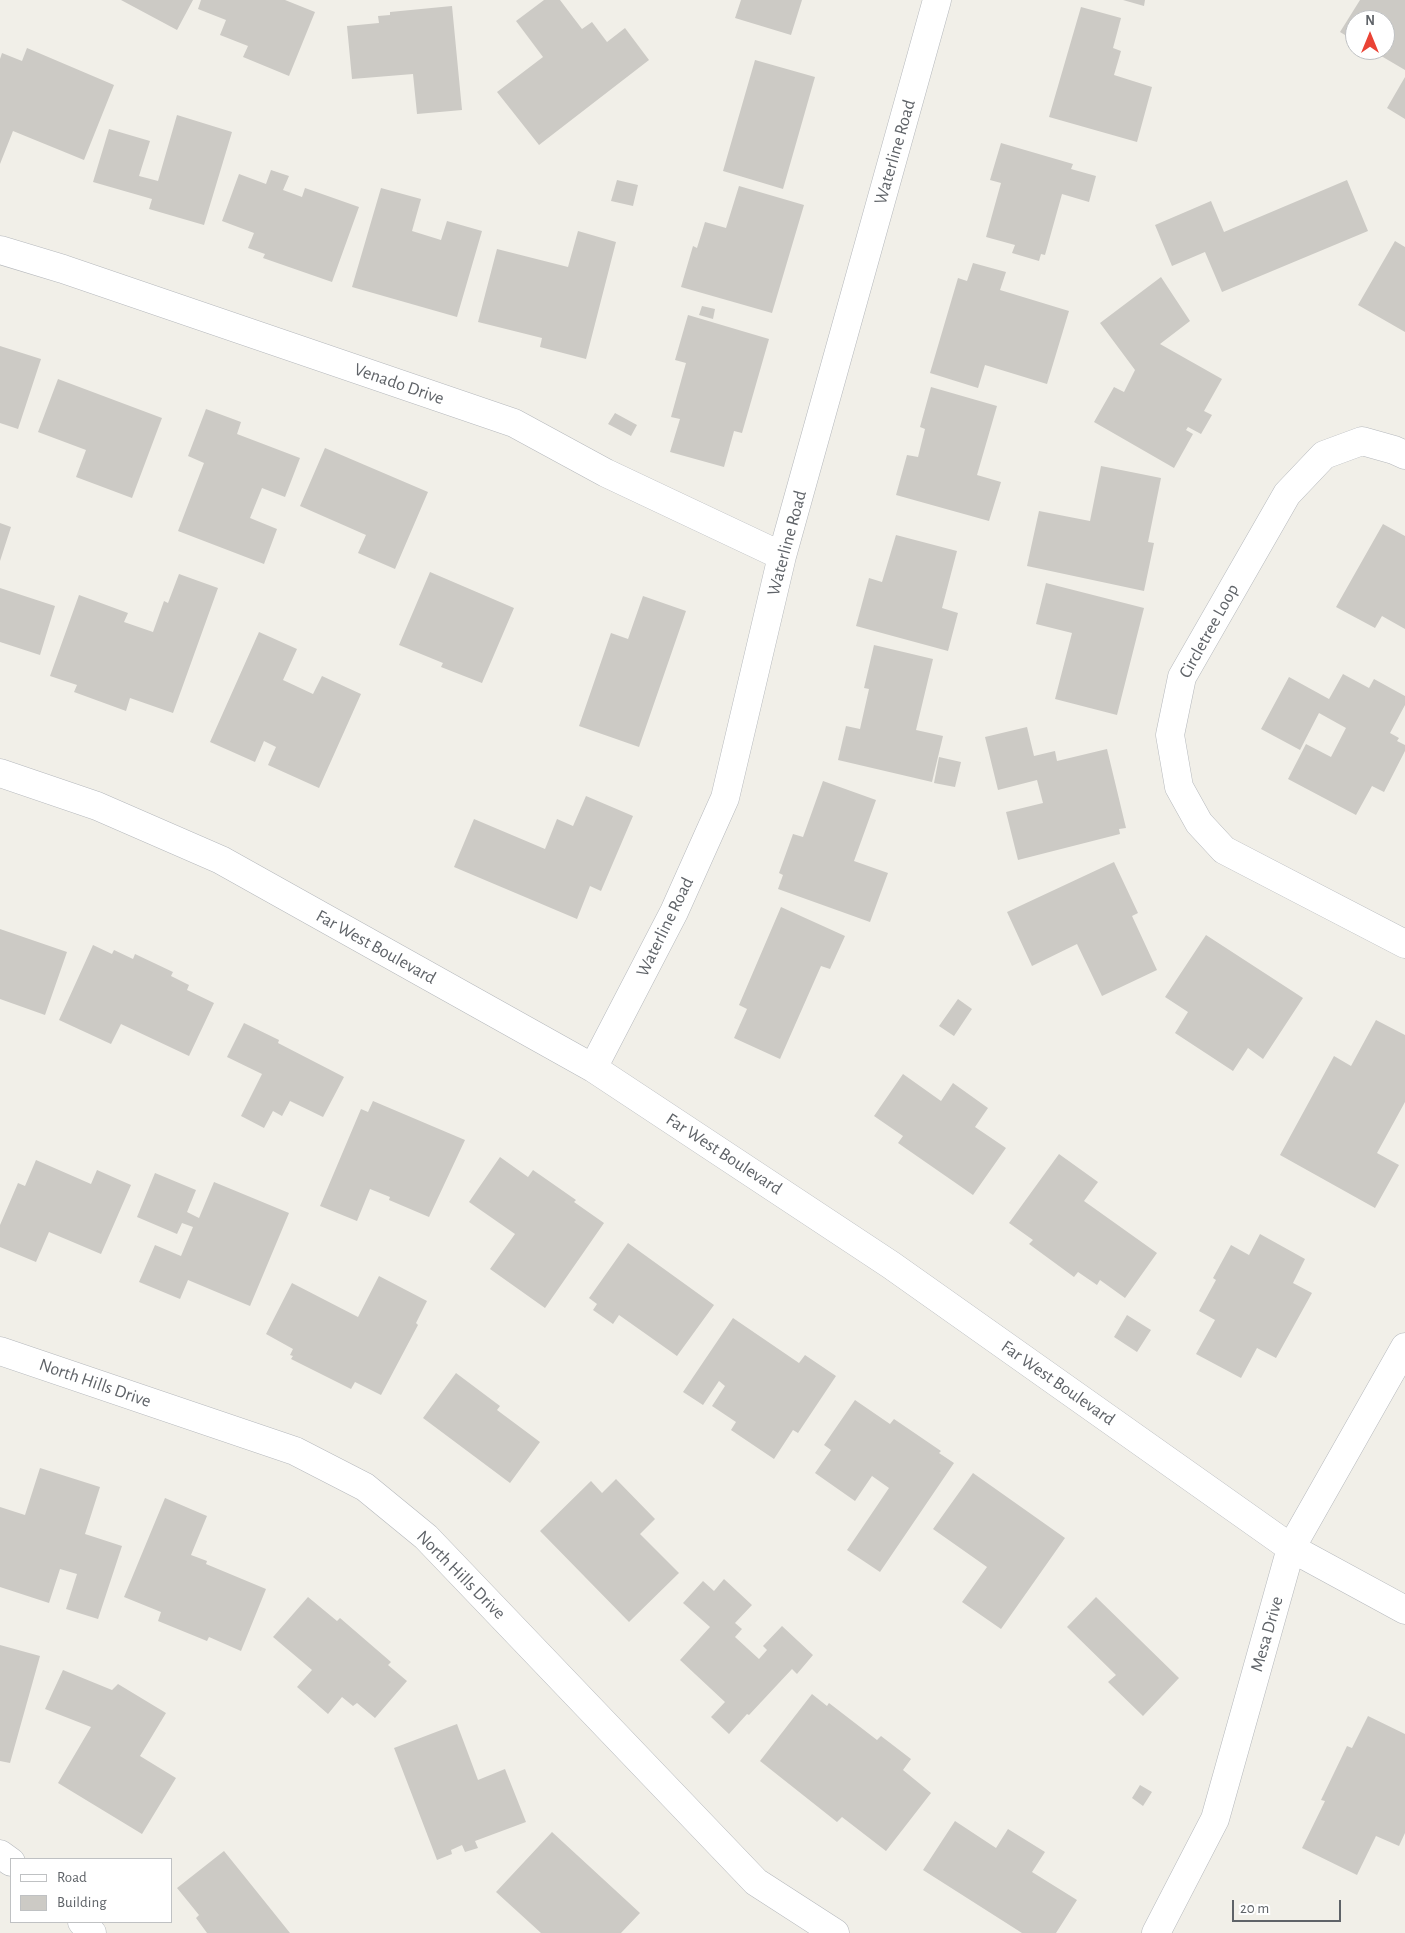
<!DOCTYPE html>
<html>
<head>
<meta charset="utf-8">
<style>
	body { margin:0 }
	#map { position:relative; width:1405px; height:1933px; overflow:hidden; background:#f1efe8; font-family:"Alegreya Sans",sans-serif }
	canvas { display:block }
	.legend { position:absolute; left:10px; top:1858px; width:162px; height:65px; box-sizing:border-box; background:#fff; border:1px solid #bfc1c3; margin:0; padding:6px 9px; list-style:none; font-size:15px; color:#5f6368 }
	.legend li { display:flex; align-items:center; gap:10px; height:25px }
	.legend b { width:25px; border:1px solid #bfc1c3 }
	.north { position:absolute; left:1345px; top:10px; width:50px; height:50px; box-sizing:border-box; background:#fff; border:1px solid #bfc1c3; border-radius:50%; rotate:0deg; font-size:14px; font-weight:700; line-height:20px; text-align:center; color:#5f6368 }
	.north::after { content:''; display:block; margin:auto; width:18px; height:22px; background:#ea4335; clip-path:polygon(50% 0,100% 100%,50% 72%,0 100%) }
	.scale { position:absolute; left:1232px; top:1900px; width:109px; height:22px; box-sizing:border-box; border:2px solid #5f6368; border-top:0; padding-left:6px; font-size:15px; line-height:18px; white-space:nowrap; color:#5f6368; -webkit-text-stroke:4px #fff; paint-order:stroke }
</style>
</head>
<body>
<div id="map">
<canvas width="1405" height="1933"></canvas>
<ul class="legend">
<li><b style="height:6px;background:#fff"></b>Road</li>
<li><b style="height:14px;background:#cccac5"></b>Building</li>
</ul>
<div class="north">N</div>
<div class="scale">20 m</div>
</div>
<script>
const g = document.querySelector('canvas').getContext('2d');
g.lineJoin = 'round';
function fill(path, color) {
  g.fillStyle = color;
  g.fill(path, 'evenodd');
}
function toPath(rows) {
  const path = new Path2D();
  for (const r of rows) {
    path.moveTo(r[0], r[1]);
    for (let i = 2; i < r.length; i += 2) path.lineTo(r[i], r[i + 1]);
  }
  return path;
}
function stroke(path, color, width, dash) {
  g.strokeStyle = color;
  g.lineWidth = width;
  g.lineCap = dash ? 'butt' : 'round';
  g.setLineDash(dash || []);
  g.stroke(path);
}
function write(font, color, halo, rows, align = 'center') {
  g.font = font + ' "Alegreya Sans",sans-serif';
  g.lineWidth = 4.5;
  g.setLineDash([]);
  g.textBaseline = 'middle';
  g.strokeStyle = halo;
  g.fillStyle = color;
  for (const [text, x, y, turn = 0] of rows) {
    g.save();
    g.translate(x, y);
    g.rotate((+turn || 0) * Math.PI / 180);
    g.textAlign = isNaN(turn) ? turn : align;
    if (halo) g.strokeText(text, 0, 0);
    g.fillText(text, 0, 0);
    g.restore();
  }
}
fill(toPath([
	[121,0,193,0,177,30],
	[201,0,285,0,315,12,289,76,243,57,248,46,220,35,226,20,198,9],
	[544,0,560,0,582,29,592,22,607,42,625,28,649,60,539,145,497,92,543,57,516,21],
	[741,0,802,0,791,35,735,18],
	[1123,0,1145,0,1144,6],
	[1360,0,1405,0,1405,70,1371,50,1385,50,1385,20,1355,20,1355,41,1340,32],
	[452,6,462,110,417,114,413,74,352,79,347,26,379,23,378,16,390,15,390,12],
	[1081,7,1121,18,1113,48,1121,51,1114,75,1152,87,1137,142,1049,117],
	[27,48,114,85,84,160,13,131,0,164,0,59,2,53,22,61],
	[755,60,815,77,783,189,723,171],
	[1405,77,1405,119,1387,108],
	[177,115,232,132,204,225,149,209,152,199,93,182,109,129,150,141,139,176,158,181],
	[1001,143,1073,164,1071,169,1096,176,1089,202,1062,194,1045,255,1041,254,1039,261,1012,253,1015,245,986,237,1001,183,990,180],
	[271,170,289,176,283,190,302,197,305,188,359,207,332,282,263,258,265,254,248,248,254,233,222,221,239,174,266,184],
	[617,180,638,185,633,206,611,201],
	[1347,180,1368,231,1222,292,1205,252,1172,266,1155,225,1211,201,1224,232],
	[739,186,804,205,772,313,681,287,693,246,697,248,705,222,726,228],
	[381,188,421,199,412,231,441,240,447,221,482,231,457,317,352,287],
	[578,231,616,242,586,359,540,347,542,338,478,322,497,249,568,267],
	[1395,241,1405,247,1405,332,1358,305],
	[973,263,1006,272,1000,290,1069,311,1047,384,985,365,978,388,930,373,958,278,967,281],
	[1161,277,1190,321,1160,344,1222,379,1204,411,1212,415,1201,434,1188,427,1186,430,1193,434,1174,468,1094,422,1114,387,1124,392,1135,370,1100,323],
	[702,306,715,309,713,319,699,315],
	[688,315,769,339,742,433,734,431,724,467,670,452,680,419,671,417,686,363,675,360],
	[0,346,41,359,18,429,0,423],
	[58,379,162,418,132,498,76,477,86,450,38,432],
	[931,387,997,406,977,475,1001,482,989,521,896,495,907,455,918,457,925,429,920,427],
	[206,409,241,422,237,434,300,458,285,497,262,488,250,518,277,529,264,564,178,531,204,463,188,456],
	[615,413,637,425,631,436,608,424],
	[325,448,428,492,395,569,358,553,366,535,300,506],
	[1101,466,1161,478,1148,542,1154,543,1144,591,1027,566,1039,511,1090,521],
	[0,523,11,527,0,561],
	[1383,524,1405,536,1405,629,1382,616,1375,628,1336,607],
	[896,535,957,551,942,608,958,613,948,651,856,626,869,578,882,582],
	[430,572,514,608,482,683,441,667,443,663,399,645],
	[179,574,218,588,173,713,130,698,126,711,74,692,77,685,50,676,79,595,128,613,124,622,153,632,164,601,168,603],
	[1046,583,1144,608,1117,715,1055,699,1072,633,1036,624],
	[0,588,55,606,40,655,0,642],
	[643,596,686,611,639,747,579,726,611,633,628,639],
	[259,632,297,649,283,680,313,694,322,676,361,694,319,788,268,765,276,747,264,741,255,762,210,742],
	[874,645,933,659,916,730,943,736,932,782,838,760,846,726,860,729,869,689,864,688],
	[1343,674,1369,688,1374,679,1405,696,1405,705,1390,733,1399,738,1397,741,1405,745,1405,751,1384,792,1372,786,1356,815,1288,779,1306,744,1331,757,1346,728,1319,713,1300,750,1261,729,1289,677,1329,699],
	[1027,727,1034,756,1055,751,1057,761,1107,749,1126,828,1119,829,1120,834,1018,860,1006,812,1043,803,1037,780,998,790,985,737],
	[939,757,961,762,955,787,934,783],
	[823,781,876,800,854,861,888,873,870,922,778,889,783,875,779,873,793,834,803,837],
	[586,796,633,816,601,891,590,886,577,919,454,867,474,819,545,849,557,819,573,826],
	[1114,862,1138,913,1132,916,1157,970,1102,996,1077,944,1032,966,1007,912],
	[781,907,845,936,830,969,821,966,780,1059,734,1038,747,1009,739,1005],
	[0,929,67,952,45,1015,0,999],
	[1206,935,1303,998,1263,1059,1248,1048,1233,1071,1175,1033,1188,1012,1165,997],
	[93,945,112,954,114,950,133,959,135,954,173,972,171,976,189,985,187,990,214,1003,189,1056,121,1024,111,1044,59,1020],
	[958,999,972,1009,954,1036,939,1026],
	[1376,1020,1405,1035,1405,1102,1377,1153,1399,1165,1375,1208,1280,1155,1334,1056,1351,1066],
	[244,1023,279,1040,278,1043,344,1077,323,1117,290,1101,282,1116,273,1111,264,1128,241,1116,262,1074,227,1057],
	[903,1074,941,1101,953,1083,988,1108,975,1127,1006,1148,973,1195,898,1143,903,1136,874,1116],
	[373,1101,465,1140,429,1217,389,1200,390,1197,370,1189,357,1221,320,1206,361,1109,368,1112],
	[1059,1154,1098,1182,1084,1201,1157,1253,1125,1298,1100,1280,1097,1285,1078,1272,1074,1277,1029,1244,1033,1240,1009,1223],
	[500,1157,528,1177,533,1170,576,1200,574,1202,604,1223,545,1308,490,1269,515,1234,469,1202],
	[36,1160,91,1184,97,1170,131,1185,101,1254,49,1232,36,1262,0,1247,0,1225,18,1183,25,1186],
	[155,1173,196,1190,187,1212,199,1218,214,1182,289,1213,250,1306,188,1280,180,1299,139,1282,155,1245,181,1256,193,1227,182,1223,177,1234,137,1217],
	[1260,1234,1305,1259,1293,1283,1312,1293,1276,1358,1257,1348,1241,1378,1196,1354,1215,1320,1199,1311,1216,1280,1213,1278,1231,1245,1249,1255],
	[628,1243,714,1305,677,1356,619,1315,613,1324,593,1310,597,1304,589,1298],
	[379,1276,427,1301,416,1323,418,1325,381,1395,355,1382,351,1389,291,1359,293,1356,290,1355,293,1349,266,1334,292,1283,358,1317],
	[1127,1315,1151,1330,1137,1352,1114,1337],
	[733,1318,799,1363,805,1355,836,1376,798,1433,793,1430,774,1459,731,1430,736,1422,712,1406,725,1386,719,1381,703,1405,683,1392],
	[456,1373,500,1406,497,1410,540,1442,510,1483,423,1418],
	[855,1400,890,1424,894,1419,941,1451,939,1453,954,1463,880,1572,847,1550,889,1488,872,1476,855,1501,815,1473,831,1450,824,1445],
	[40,1468,100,1487,85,1534,122,1546,98,1619,66,1609,77,1574,60,1569,49,1603,0,1587,0,1507,25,1515],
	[973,1473,1065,1538,1001,1629,962,1602,987,1567,933,1529],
	[616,1479,655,1519,640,1534,679,1573,629,1622,540,1531,591,1481,602,1493],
	[165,1498,207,1516,191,1555,207,1561,206,1564,266,1589,241,1651,209,1637,207,1641,158,1621,161,1612,124,1597],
	[724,1579,752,1605,735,1623,742,1629,735,1637,759,1659,767,1650,763,1646,782,1626,813,1655,797,1674,792,1669,749,1715,747,1714,729,1734,711,1717,725,1702,680,1660,710,1627,683,1603,703,1581,714,1591],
	[308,1597,337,1621,340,1618,391,1662,388,1665,407,1681,375,1718,357,1703,353,1706,342,1697,328,1714,297,1687,312,1670,273,1637],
	[1096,1597,1179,1678,1143,1716,1108,1682,1116,1675,1067,1627],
	[0,1645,40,1656,10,1763,0,1761],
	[63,1670,112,1690,118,1684,166,1713,140,1756,176,1778,142,1834,58,1783,91,1727,45,1709],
	[812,1694,827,1706,829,1703,877,1740,881,1736,911,1759,903,1770,931,1793,886,1851,842,1817,837,1822,760,1761],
	[1368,1716,1405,1734,1405,1833,1399,1846,1376,1836,1357,1875,1302,1848,1325,1801,1321,1800,1347,1746,1352,1748],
	[457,1724,478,1780,505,1769,526,1822,475,1841,478,1848,465,1852,462,1845,451,1850,452,1854,437,1860,394,1748],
	[1140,1785,1152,1792,1143,1806,1132,1798],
	[955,1821,996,1848,1008,1829,1045,1852,1032,1872,1077,1900,1056,1933,1022,1933,923,1870],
	[552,1832,640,1913,621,1933,541,1933,496,1892],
	[224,1851,245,1877,290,1933,207,1933,196,1918,199,1915,177,1888]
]), '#cccac5');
const minor = toPath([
	[0,250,63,269,514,423,606,473,782,556],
	[1405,455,1394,450,1362,441,1324,455,1287,494,1182,677,1170,735,1179,787,1199,823,1224,850,1405,944],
	[0,773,97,806,221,860,593,1068,891,1265,1291,1548,1405,1610],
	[593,1068,674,912,725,798,782,556,937,0],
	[0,1351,295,1451,365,1487,426,1537,756,1882,835,1933],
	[0,1854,11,1862],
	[82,1922,92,1933],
	[1156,1933,1215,1819,1291,1548,1405,1347]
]);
stroke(minor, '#b5b8bc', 29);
stroke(minor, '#fff', 28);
write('18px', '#5f6368', '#fff', [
	["Waterline Road",895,152,-74],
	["Venado Drive",399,384,19],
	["Waterline Road",787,543,-75],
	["Circletree Loop",1209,631,-61],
	["Waterline Road",665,927,-64],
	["Far West Boulevard",376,947,29],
	["Far West Boulevard",724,1154,33],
	["North Hills Drive",95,1383,19],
	["Far West Boulevard",1058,1383,35],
	["North Hills Drive",461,1575,45],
	["Mesa Drive",1267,1634,-74]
]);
</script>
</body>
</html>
